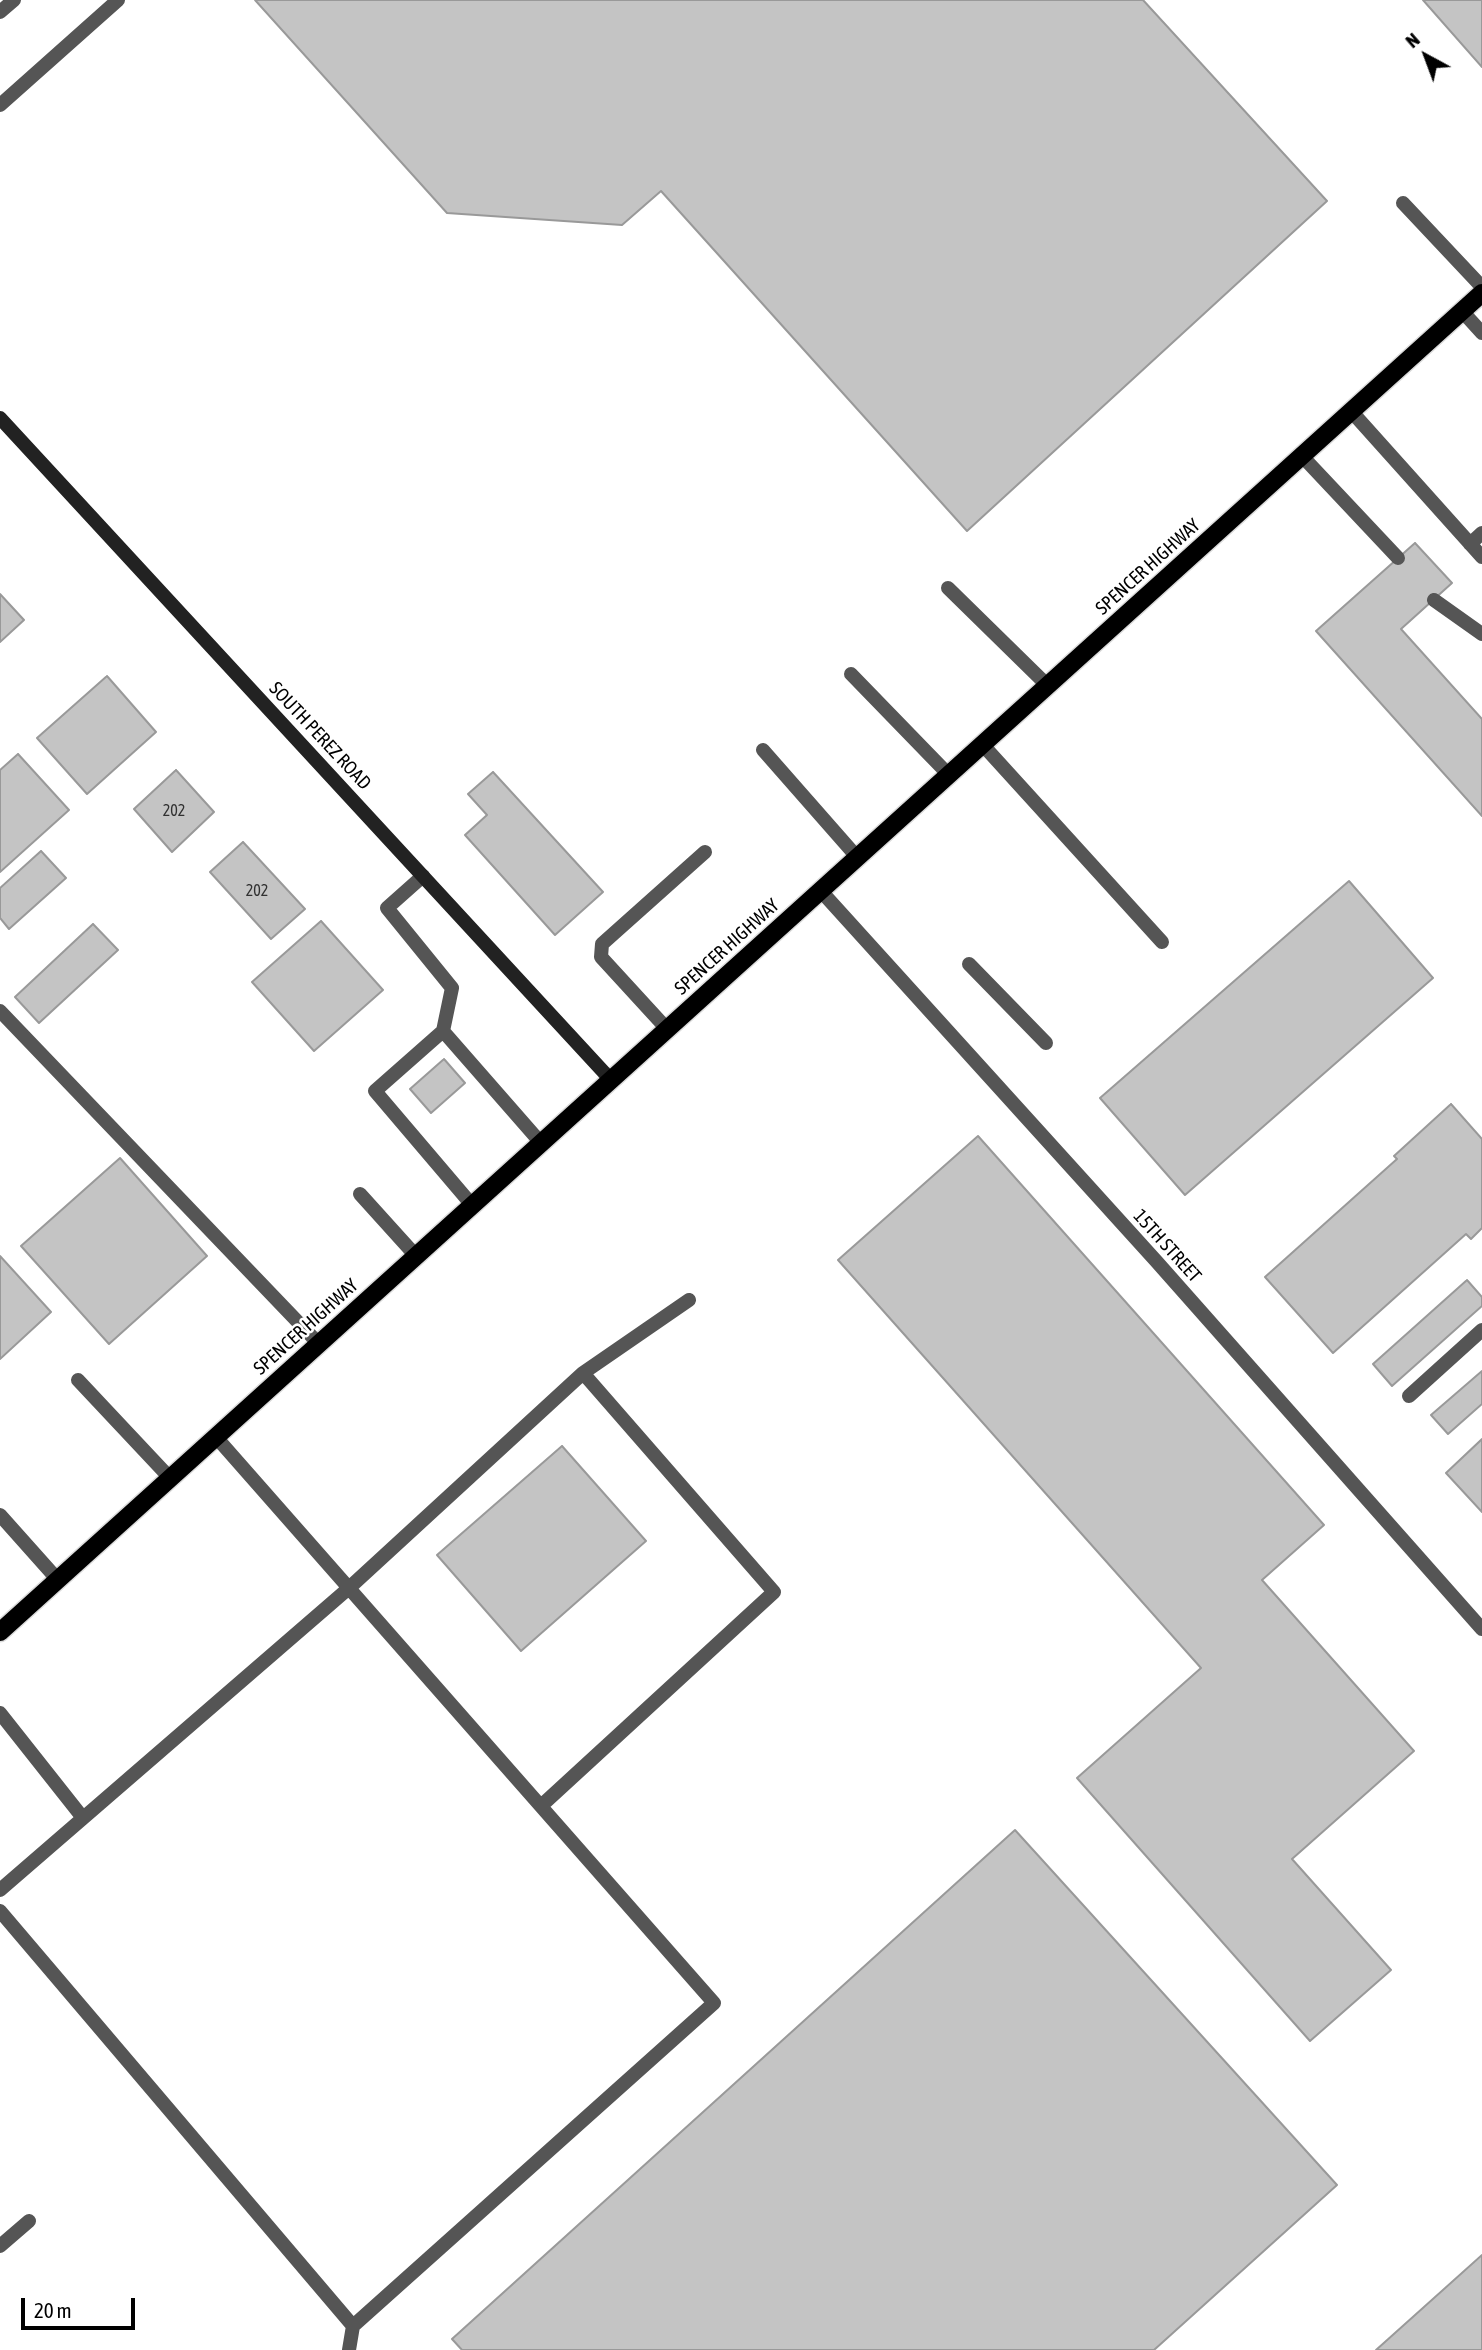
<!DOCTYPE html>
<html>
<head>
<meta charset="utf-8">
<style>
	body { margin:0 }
	#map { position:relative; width:1482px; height:2350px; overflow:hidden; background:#fff; font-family:"Asap Condensed",sans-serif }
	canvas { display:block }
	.north { position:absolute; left:1391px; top:21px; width:70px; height:70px; -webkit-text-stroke:5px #fff; paint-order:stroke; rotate:319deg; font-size:19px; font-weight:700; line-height:28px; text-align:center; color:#000 }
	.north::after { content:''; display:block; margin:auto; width:24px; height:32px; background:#000; clip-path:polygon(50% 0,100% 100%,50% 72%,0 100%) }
	.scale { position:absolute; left:21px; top:2298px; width:114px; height:32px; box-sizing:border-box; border:4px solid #000; border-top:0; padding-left:9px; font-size:21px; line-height:24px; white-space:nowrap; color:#000; -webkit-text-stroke:5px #fff; paint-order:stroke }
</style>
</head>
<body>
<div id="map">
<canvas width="1482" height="2350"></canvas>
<div class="north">N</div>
<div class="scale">20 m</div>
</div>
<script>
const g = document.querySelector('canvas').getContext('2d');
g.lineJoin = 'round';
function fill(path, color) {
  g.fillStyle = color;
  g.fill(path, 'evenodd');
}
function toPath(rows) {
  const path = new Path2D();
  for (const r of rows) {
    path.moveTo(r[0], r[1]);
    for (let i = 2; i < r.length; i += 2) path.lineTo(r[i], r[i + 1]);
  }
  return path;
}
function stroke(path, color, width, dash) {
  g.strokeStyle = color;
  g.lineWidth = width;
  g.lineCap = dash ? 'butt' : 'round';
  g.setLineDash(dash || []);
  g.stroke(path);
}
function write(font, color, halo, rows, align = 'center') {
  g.font = font + ' "Asap Condensed",sans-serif';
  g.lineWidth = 5;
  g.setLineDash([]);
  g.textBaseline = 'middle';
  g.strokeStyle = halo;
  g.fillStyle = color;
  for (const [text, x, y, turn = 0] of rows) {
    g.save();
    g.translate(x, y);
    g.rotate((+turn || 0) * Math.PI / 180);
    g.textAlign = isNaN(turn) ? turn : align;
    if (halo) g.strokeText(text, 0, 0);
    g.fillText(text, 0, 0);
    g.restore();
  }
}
const building = toPath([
	[255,0,1143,0,1327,201,967,531,661,191,622,225,447,213,255,0],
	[1423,0,1482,0,1482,67,1423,0],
	[1415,543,1452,583,1401,629,1482,719,1482,816,1316,631,1415,543],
	[0,594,24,620,0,642,0,594],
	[107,676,156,732,87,794,37,738,107,676],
	[18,754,69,810,0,872,0,770,18,754],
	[176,770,214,812,172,852,134,809,176,770],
	[493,772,603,892,555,935,465,835,487,815,468,794,493,772],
	[243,842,305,909,271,939,210,872,243,842],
	[41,851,66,878,9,929,0,918,0,888,41,851],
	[1349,881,1433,978,1185,1195,1100,1098,1349,881],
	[321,921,383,990,314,1051,252,982,321,921],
	[93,924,118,950,39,1023,15,997,93,924],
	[444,1059,465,1083,431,1113,410,1089,444,1059],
	[1451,1104,1482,1139,1482,1228,1471,1239,1466,1234,1333,1353,1265,1277,1397,1159,1394,1156,1451,1104],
	[978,1136,1324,1525,1262,1580,1414,1751,1292,1859,1391,1970,1310,2041,1077,1778,1201,1668,838,1260,978,1136],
	[120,1158,207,1256,109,1344,21,1246,120,1158],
	[0,1256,51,1312,0,1359,0,1256],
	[1467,1280,1482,1297,1482,1306,1392,1386,1373,1364,1467,1280],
	[1482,1371,1482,1404,1448,1434,1431,1415,1482,1371],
	[1482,1439,1482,1512,1446,1473,1482,1439],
	[562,1446,646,1541,521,1651,437,1555,562,1446],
	[1015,1830,1337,2185,1154,2350,462,2350,452,2339,1015,1830],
	[1482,2255,1482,2350,1376,2350,1482,2255]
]);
fill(building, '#c4c4c4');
stroke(building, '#999', 2);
const primary = toPath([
	[0,1632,1482,293]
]);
stroke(primary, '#dbdbdb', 21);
stroke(toPath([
	[0,105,118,0],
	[1403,203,1482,287],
	[1462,311,1482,333],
	[1352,412,1482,557],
	[1302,456,1398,558],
	[1470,544,1482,533],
	[948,588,1048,686],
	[1434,600,1482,634],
	[851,674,949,775],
	[982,744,1162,942],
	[763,750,857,857],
	[423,876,387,908,452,988,443,1031],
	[969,964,1046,1043],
	[0,1011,319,1344],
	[667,1029,601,957,602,944,705,852],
	[360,1194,416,1256],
	[472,1205,375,1091,443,1031,541,1143],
	[583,1373,689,1300],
	[78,1380,170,1478],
	[1409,1396,1482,1330],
	[0,1515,58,1580],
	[0,1713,83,1818],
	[0,1890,349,1588,583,1373,774,1592,541,1806],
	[0,1911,353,2326,714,2003,216,1437],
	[0,2246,29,2221],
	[349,2350,353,2326]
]), '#555', 14);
stroke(toPath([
	[0,12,14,0],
	[821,891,1157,1262,1482,1629]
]), '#555', 14);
stroke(toPath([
	[0,418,611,1080]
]), '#222', 14);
stroke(primary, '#000', 18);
write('16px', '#313131', null, [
	["202",174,811],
	["202",257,891]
]);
write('19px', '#000', '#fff', [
	["SPENCER HIGHWAY",1148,567,-42],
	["SOUTH PEREZ ROAD",320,736,47],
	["SPENCER HIGHWAY",727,947,-42],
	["15TH STREET",1167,1246,48],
	["SPENCER HIGHWAY",306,1327,-42]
]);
</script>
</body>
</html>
